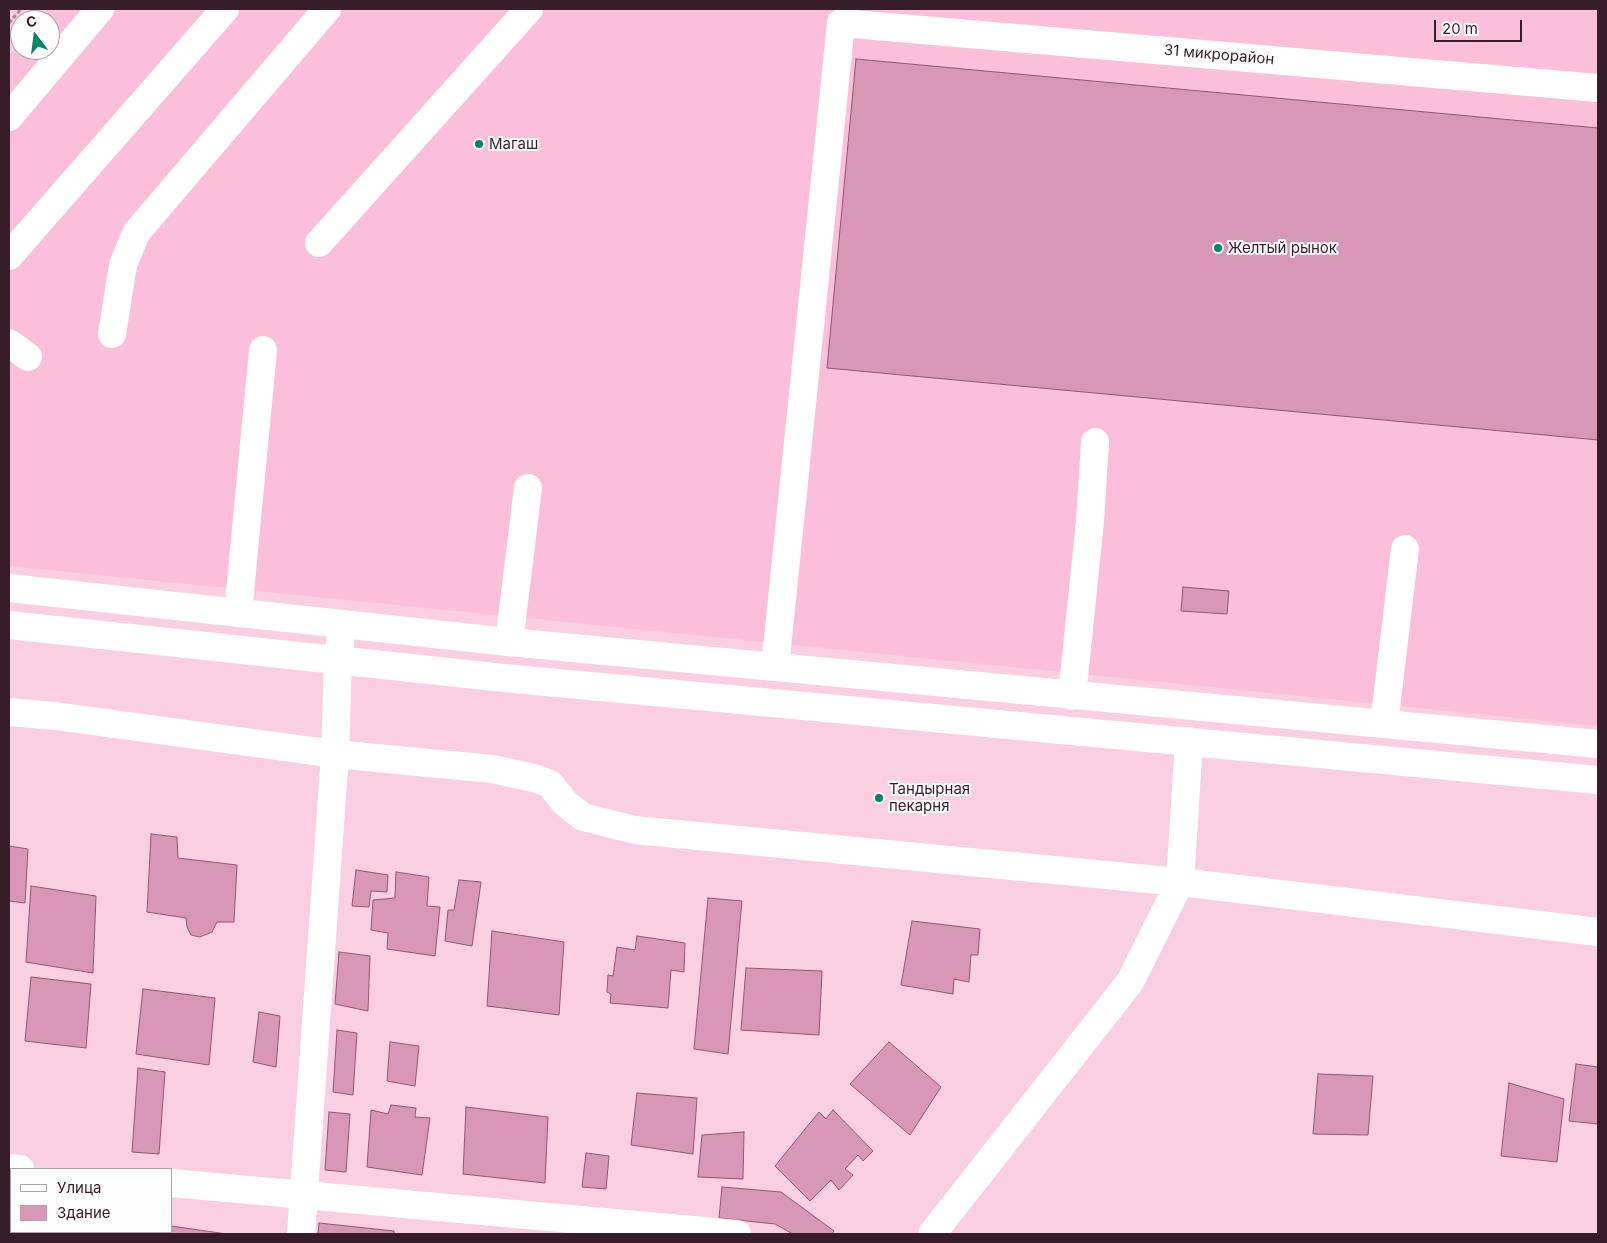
<!DOCTYPE html>
<html>
<head>
<meta charset="utf-8">
<style>
	body { margin:0 }
	#map { position:relative; width:1607px; height:1243px; overflow:hidden; background:#f9cfe1; font-family:Inter,sans-serif }
	canvas { display:block }
	.frame { position:absolute; inset:0; border:10px solid #361d28; pointer-events:none }
	.legend { position:absolute; left:10px; top:1168px; width:162px; height:65px; box-sizing:border-box; background:#fdfdfd; border:1px solid #ada3a8; margin:0; padding:6px 9px; list-style:none; font-size:15px; color:#361d28 }
	.legend li { display:flex; align-items:center; gap:10px; height:25px }
	.legend b { width:25px; border:1px solid #ada3a8 }
	.north { position:absolute; left:10px; top:10px; width:50px; height:50px; box-sizing:border-box; background:#fdfdfd; border:1px solid #ada3a8; border-radius:50%; rotate:345deg; font-size:14px; font-weight:700; line-height:20px; text-align:center; color:#361d28 }
	.north::after { content:''; display:block; margin:auto; width:18px; height:22px; background:#008669; clip-path:polygon(50% 0,100% 100%,50% 72%,0 100%) }
	.scale { position:absolute; left:1434px; top:20px; width:88px; height:22px; box-sizing:border-box; border:2px solid #361d28; border-top:0; padding-left:6px; font-size:15px; line-height:18px; white-space:nowrap; color:#361d28; -webkit-text-stroke:4px #fdfdfd; paint-order:stroke }
</style>
</head>
<body>
<div id="map">
<canvas width="1607" height="1243"></canvas>
<div class="frame"></div>
<ul class="legend">
<li><b style="height:6px;background:#fff"></b>Улица</li>
<li><b style="height:14px;background:#d897b4"></b>Здание</li>
</ul>
<div class="north">С</div>
<div class="scale">20 m</div>
</div>
<script>
const g = document.querySelector('canvas').getContext('2d');
g.lineJoin = 'round';
function fill(path, color) {
  g.fillStyle = color;
  g.fill(path, 'evenodd');
}
function toPath(rows) {
  const path = new Path2D();
  for (const r of rows) {
    path.moveTo(r[0], r[1]);
    for (let i = 2; i < r.length; i += 2) path.lineTo(r[i], r[i + 1]);
  }
  return path;
}
function stroke(path, color, width, dash) {
  g.strokeStyle = color;
  g.lineWidth = width;
  g.lineCap = dash ? 'butt' : 'round';
  g.setLineDash(dash || []);
  g.stroke(path);
}
function write(font, color, halo, rows, align = 'center') {
  g.font = font + ' Inter,sans-serif';
  g.lineWidth = 4;
  g.setLineDash([]);
  g.textBaseline = 'middle';
  g.strokeStyle = halo;
  g.fillStyle = color;
  for (const [text, x, y, turn = 0] of rows) {
    g.save();
    g.translate(x, y);
    g.rotate((+turn || 0) * Math.PI / 180);
    g.textAlign = isNaN(turn) ? turn : align;
    if (halo) g.strokeText(text, 0, 0);
    g.fillText(text, 0, 0);
    g.restore();
  }
}
fill(toPath([
	[48,9,1598,9,1598,726,9,566,9,56,20,43,20,50,50,50,50,20,38,20]
]), '#fcbfd9');
const building = toPath([
	[856,59,1598,128,1598,440,827,368,856,59],
	[1183,587,1229,591,1227,614,1181,611,1183,587],
	[151,834,177,837,178,858,237,865,234,922,217,922,212,932,200,937,191,935,187,927,186,918,147,912,151,834],
	[9,846,28,849,25,903,9,901,9,846],
	[356,870,388,875,387,892,371,891,369,907,352,906,356,870],
	[396,872,429,877,427,906,440,907,435,956,387,949,388,933,371,930,373,900,395,898,396,872],
	[459,880,481,882,472,946,445,941,448,910,454,910,459,880],
	[31,886,96,896,93,973,26,962,31,886],
	[708,898,742,901,728,1054,694,1049,708,898],
	[912,921,980,929,978,955,971,955,969,982,954,979,953,994,901,985,912,921],
	[492,931,564,942,559,1015,487,1006,492,931],
	[637,936,685,943,684,972,671,970,668,1008,610,1003,611,994,607,992,608,975,613,976,617,947,635,950,637,936],
	[339,952,370,956,368,1011,335,1004,339,952],
	[746,968,822,971,819,1035,741,1030,746,968],
	[31,977,91,984,86,1048,25,1041,31,977],
	[143,989,215,998,209,1065,136,1054,143,989],
	[259,1012,280,1016,276,1067,253,1062,259,1012],
	[337,1030,357,1033,353,1095,333,1092,337,1030],
	[390,1042,419,1046,415,1086,387,1081,390,1042],
	[889,1042,941,1087,910,1135,850,1084,889,1042],
	[1576,1064,1598,1067,1598,1124,1569,1121,1576,1064],
	[138,1068,165,1072,159,1154,132,1152,138,1068],
	[1318,1074,1373,1076,1368,1135,1313,1134,1318,1074],
	[1509,1083,1564,1099,1557,1162,1501,1156,1509,1083],
	[637,1093,697,1098,693,1154,631,1145,637,1093],
	[391,1105,416,1108,415,1117,430,1118,422,1175,367,1167,371,1110,388,1114,391,1105],
	[466,1107,548,1117,545,1183,463,1174,466,1107],
	[833,1110,873,1151,863,1161,858,1155,845,1169,853,1175,839,1190,831,1180,810,1201,775,1166,819,1112,826,1119,833,1110],
	[329,1112,350,1114,346,1172,325,1170,329,1112],
	[744,1132,743,1179,698,1177,702,1135,744,1132],
	[586,1153,609,1156,606,1189,582,1187,586,1153],
	[722,1187,781,1192,834,1231,832,1234,793,1234,775,1224,719,1218,722,1187],
	[319,1223,394,1231,394,1234,318,1234,319,1223],
	[171,1226,227,1234,161,1234,162,1232,171,1232,171,1226]
]);
fill(building, '#d897b4');
stroke(building, '#935773', 1);
stroke(toPath([
	[9,23,21,9]
]), '#a78493', 3, [4, 2.5]);
stroke(toPath([
	[9,117,100,9],
	[319,243,529,9],
	[9,256,225,9],
	[112,334,123,265,136,233,327,9],
	[9,343,28,357],
	[238,613,263,350],
	[509,642,528,488],
	[775,667,841,23,1598,88],
	[1072,696,1090,521,1095,442],
	[9,712,55,716,335,754,492,769,534,778,550,784,565,803,583,817,635,830,1180,882,1598,932],
	[1384,724,1405,549],
	[9,1168,20,1169],
	[171,1183,737,1234],
	[301,1234,335,754,338,661,342,624],
	[932,1234,1130,982,1180,882,1189,741]
]), '#fff', 28);
stroke(toPath([
	[9,588,509,642,1598,744],
	[9,625,504,678,1598,780]
]), '#fff', 28);
for (const [x, y, r, color] of [
	[479,144,5,"#008669"],
	[1218,248,5,"#008669"],
	[879,798,5,"#008669"]
]) {
  const dot = new Path2D();
  dot.arc(x, y, r, 0, 2 * Math.PI);
  g.fillStyle = color;
  g.fill(dot);
  stroke(dot, '#fdfdfd', 2);
}
write('15px', '#361d28', '#fdfdfd', [
	["31 микрорайон",1219,55,5]
]);
write('15px', '#361d28', '#fdfdfd', [
	["Магаш",489,144],
	["Желтый рынок",1228,248],
	["Тандырная",889,789],
	["пекарня",889,806]
], 'left');
</script>
</body>
</html>
